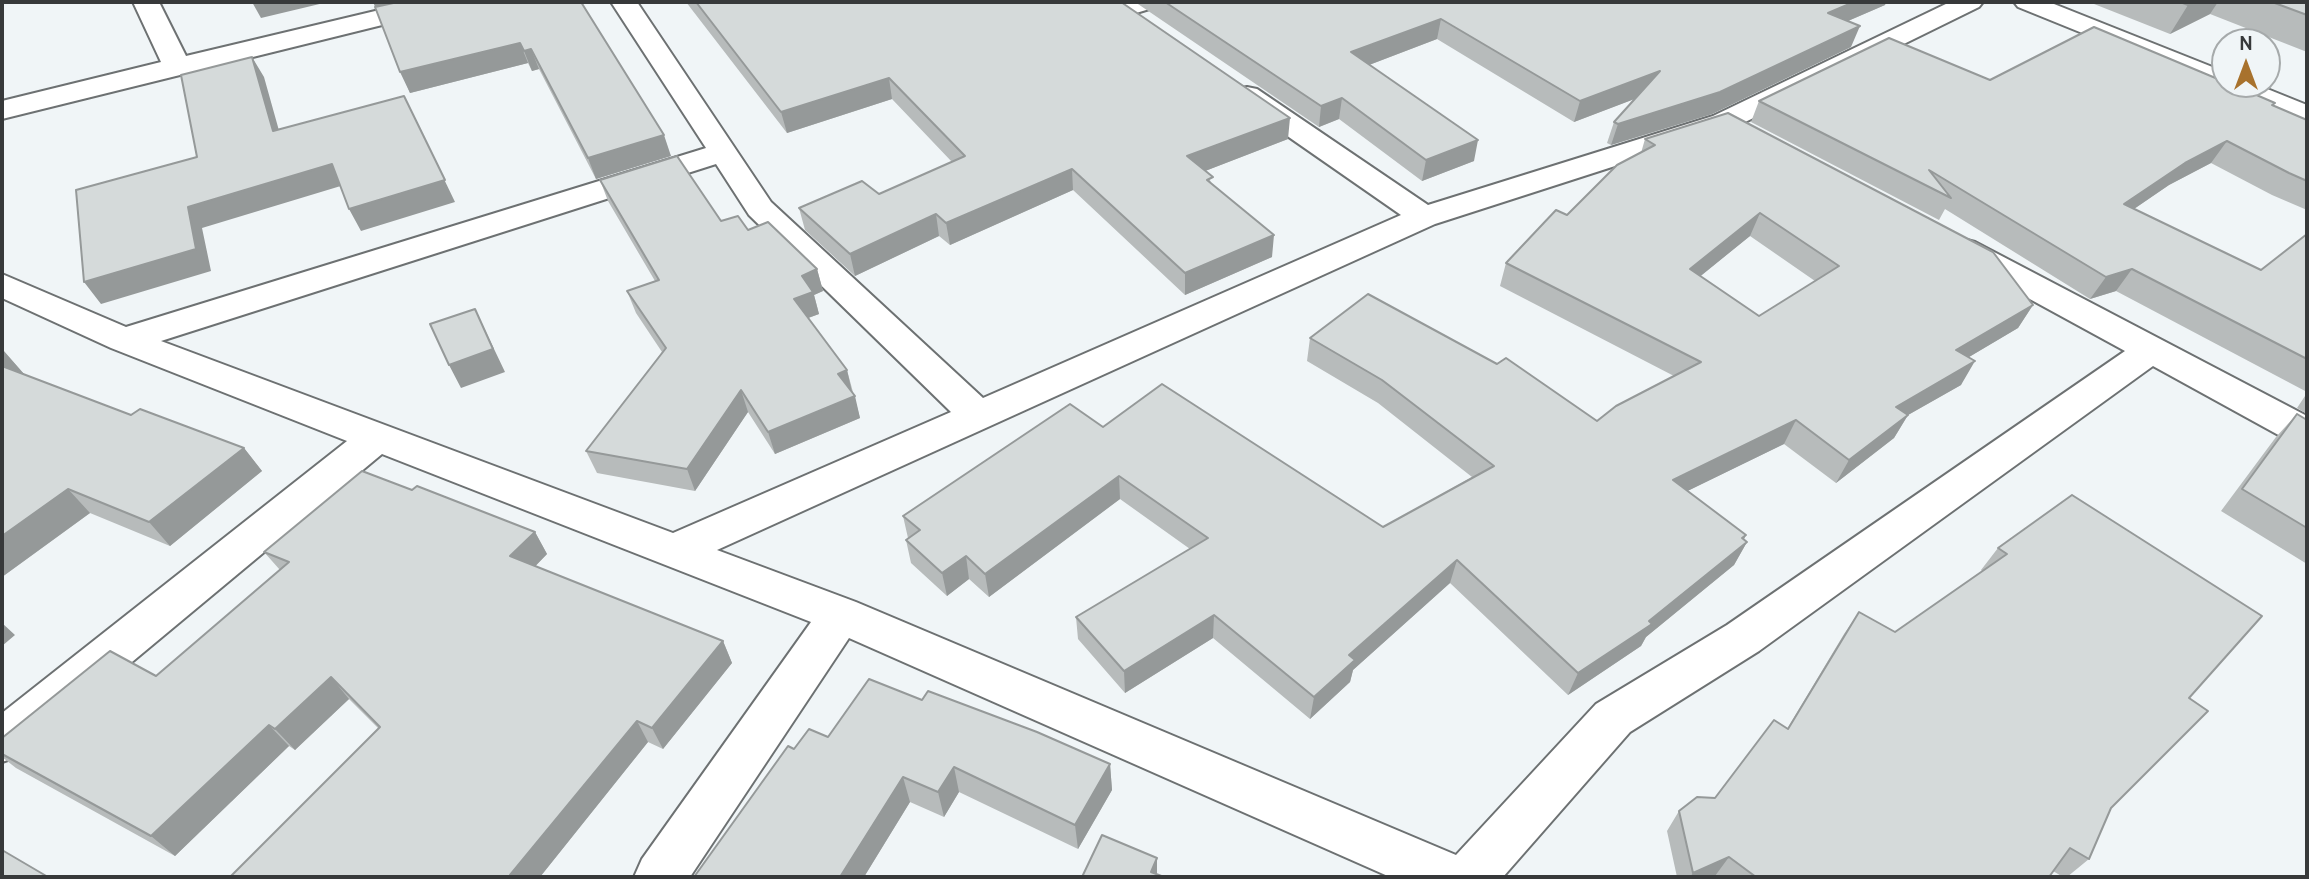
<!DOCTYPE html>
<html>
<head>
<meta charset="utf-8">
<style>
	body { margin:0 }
	#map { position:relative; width:2309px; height:879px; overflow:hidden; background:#f0f5f7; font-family:Cabin,sans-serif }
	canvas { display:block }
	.frame { position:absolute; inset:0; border:4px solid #37393a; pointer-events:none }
	.north { position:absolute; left:2211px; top:28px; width:70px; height:70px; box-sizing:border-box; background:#f0f5f7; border:2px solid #a6aaab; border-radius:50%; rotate:0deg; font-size:19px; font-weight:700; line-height:28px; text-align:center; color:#37393a }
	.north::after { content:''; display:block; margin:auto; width:24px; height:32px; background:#a8722d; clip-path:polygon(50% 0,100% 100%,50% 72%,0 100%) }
</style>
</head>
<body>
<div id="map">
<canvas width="2309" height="879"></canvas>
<div class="frame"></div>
<div class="north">N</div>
</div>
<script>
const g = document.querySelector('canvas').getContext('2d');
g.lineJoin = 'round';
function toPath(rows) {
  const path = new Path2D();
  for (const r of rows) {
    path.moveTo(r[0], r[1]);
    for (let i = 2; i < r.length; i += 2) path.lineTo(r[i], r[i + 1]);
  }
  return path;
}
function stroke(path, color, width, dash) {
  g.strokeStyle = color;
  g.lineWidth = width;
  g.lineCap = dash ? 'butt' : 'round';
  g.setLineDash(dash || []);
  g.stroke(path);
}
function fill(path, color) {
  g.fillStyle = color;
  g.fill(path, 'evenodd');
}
const minor = toPath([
	[133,2,159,2,186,56,413,2,459,2,455,7,2,119,2,101,161,62,133,2],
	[611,2,637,2,771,202,983,398,1401,215,1237,101,1233,95,1237,89,1247,87,1257,89,1428,205,1713,116,1950,2,1983,2,1979,7,1733,128,1435,224,717,550,856,602,1456,855,1596,704,1727,625,2125,351,1951,256,1947,249,1951,242,1963,239,1975,242,2307,416,2307,447,2293,443,2153,366,1759,651,1630,732,1503,877,1390,877,849,638,690,877,634,877,642,859,811,622,382,454,19,756,2,762,2,713,347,441,111,348,2,298,2,274,126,327,706,148,611,2],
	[716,164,749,215,951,412,673,533,161,341,716,164],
	[1120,2,1160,2,1156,7,1123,17,1114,14,1110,9,1114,4,1120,2],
	[2014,2,2049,2,2225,72,2225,84,2255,84,2307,105,2307,124,2018,7,2014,2]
]);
stroke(minor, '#6d7172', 4);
fill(minor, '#fff');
fill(toPath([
	[373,2,581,2,671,156,596,179,539,69,532,71,528,63,410,93],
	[686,2,1121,2,1288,139,1205,171,1212,184,1272,257,1185,295,1073,190,950,245,939,236,855,276,805,230,799,208,879,194,952,162,892,99,787,133],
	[1135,2,1886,2,1885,5,1848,21,1851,47,1712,114,1611,145,1607,143,1614,122,1634,99,1574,122,1437,39,1369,65,1474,161,1422,181,1339,119,1319,127],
	[2089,2,2307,2,2307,52,2210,14,2170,34],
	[1990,80,2275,103,2273,105,2307,120,2307,210,2272,195,2211,163,2169,185,2134,209,2261,270,2307,234,2307,392,2116,291,2090,299,1945,209,1939,220,1751,122,1759,101],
	[1645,139,2033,305,2018,328,1969,357,1961,385,1908,415,1894,438,1836,483,1784,444,1687,491,1746,535,1743,540,1747,542,1734,565,1646,637,1641,646,1568,695,1450,583,1353,670,1350,682,1310,719,1213,638,1125,693,1078,639,1076,617,1190,549,1120,499,989,597,969,579,947,596,911,563,906,540,908,538,903,516,1103,427,1383,527,1472,477,1378,403,1307,361,1310,338,1597,421,1674,376,1500,286,1506,263,1567,215,1641,153],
	[1750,236,1815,281,1759,316,1700,276],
	[600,180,748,230,817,269,823,291,814,295,819,314,808,318,847,370,860,418,775,454,748,412,695,491,597,473,586,451,662,352,636,313,627,291,655,281,608,201],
	[2,349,24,374,131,415,244,448,262,471,170,546,90,513,2,577],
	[2307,393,2307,414,2297,408],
	[2297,414,2307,420,2307,564,2221,511,2276,437],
	[412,490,535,532,547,554,535,566,723,641,732,663,663,749,648,742,540,877,230,877,379,729,349,699,295,750,289,746,175,856,16,768,2,757,2,738,156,676,280,570,264,552],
	[2072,495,2189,698,2111,808,2089,859,2067,877,2063,877,2053,871,2049,877,1716,877,1715,876,1677,877,1667,831,1679,811,1715,798,1787,729,1844,634,1859,612,1895,632,1982,571,1981,570,1998,548],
	[922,700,1110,764,1112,790,1078,849,959,792,944,817,910,802,864,877,694,877,794,749]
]), '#b7bbbb');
fill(toPath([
	[252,2,328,2,261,18],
	[373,2,403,2,376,8],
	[1854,2,1886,2,1885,5,1820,33,1828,13],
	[2194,2,2218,2,2210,14,2170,34,2188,5],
	[1441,19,1437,39,1348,73,1351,52],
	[1860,26,1851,47,1712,114,1611,145,1618,124],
	[520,43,528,63,410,93,400,72],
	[531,49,539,69,532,71,524,51],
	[252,57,264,77,285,152,273,131],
	[1660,71,1653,92,1574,122,1580,101],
	[889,78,892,99,787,133,781,112],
	[404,96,455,202,361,231,349,209],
	[1342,98,1339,119,1319,127,1321,106],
	[1290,118,1288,139,1187,178,1187,156],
	[664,135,671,156,596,179,588,158],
	[1478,140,1474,161,1422,181,1426,160],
	[2227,141,2211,163,2169,185,2109,226,2124,204,2185,163],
	[332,164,344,185,202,228,211,271,101,304,84,282,188,207],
	[1072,169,1073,190,950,245,946,223],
	[1760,213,1750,236,1681,292,1690,269],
	[936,214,939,236,855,276,850,254],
	[1274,235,1272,257,1185,295,1185,273],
	[817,269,823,291,814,295,819,314,800,321,794,299,802,276],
	[2132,269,2116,291,2090,299,2106,277],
	[2033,305,2018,328,1942,373,1956,350],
	[475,309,505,372,461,388,449,365],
	[3,350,24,374,9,384,2,376,2,351],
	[1975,361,1961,385,1908,415,1894,438,1836,483,1849,460,1896,407],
	[847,370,852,392,838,374],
	[741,390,748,412,695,491,687,469],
	[855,396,860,418,775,454,768,432],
	[1796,420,1784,444,1663,503,1673,480],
	[244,448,262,471,170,546,149,522],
	[1119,476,1120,499,989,597,985,574],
	[68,489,90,513,2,577,2,536],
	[535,532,547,554,524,578,510,556],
	[1746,535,1739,549,1747,542,1734,565,1646,637,1641,646,1568,695,1578,673,1649,621],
	[966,556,969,579,947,596,942,573],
	[1457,560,1450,583,1353,670,1350,682,1310,719,1314,697,1349,655],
	[1214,615,1213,638,1125,693,1124,671],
	[2,623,15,635,2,646],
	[723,641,732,663,663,749,652,728],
	[331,677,349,699,295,750,275,729],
	[637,721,648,742,540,877,512,877,510,875],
	[269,725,289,746,175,856,151,836],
	[1110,764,1112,790,1078,849,1075,825],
	[954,767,959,792,944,817,938,792],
	[903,777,910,802,864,877,840,877],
	[1729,857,1715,876,1690,877,1693,873],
	[1157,858,1157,877,1151,872]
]), '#959999');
const building = toPath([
	[398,2,581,2,664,135,588,158,531,49,524,51,520,43,400,72,375,7,398,2],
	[696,2,1121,2,1290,118,1187,156,1213,177,1207,180,1274,235,1185,273,1072,169,946,223,936,214,850,254,799,208,862,181,879,194,965,156,889,78,781,112,696,2],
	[1165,2,1854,2,1828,13,1860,26,1720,92,1618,124,1614,122,1660,71,1580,101,1441,19,1351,52,1478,140,1426,160,1342,98,1321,106,1165,2],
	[2180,2,2194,2,2188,5,2180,2],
	[2272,2,2307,2,2307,15,2272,2],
	[2094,27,2225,82,2225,84,2231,84,2275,103,2272,105,2307,120,2307,181,2289,173,2227,141,2185,163,2124,204,2261,270,2307,234,2307,359,2132,269,2106,277,1929,170,1951,198,1759,101,1889,38,1990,80,2094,27],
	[252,57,273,131,404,96,445,180,349,209,332,164,188,207,196,249,84,282,76,190,197,157,181,75,252,57],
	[1728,113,1993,252,2033,305,1956,350,1975,361,1896,407,1908,415,1849,460,1796,420,1673,480,1746,535,1742,538,1747,542,1649,621,1652,624,1578,673,1457,560,1349,655,1355,660,1314,697,1214,615,1124,671,1076,617,1208,538,1119,476,985,574,966,556,942,573,906,540,920,530,903,516,1070,404,1103,427,1162,384,1383,527,1494,466,1382,380,1310,338,1368,294,1497,364,1506,358,1597,421,1616,406,1701,362,1506,263,1556,210,1567,215,1617,165,1655,145,1645,139,1728,113],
	[1760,213,1839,266,1759,316,1690,269,1760,213],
	[677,156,721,221,738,216,748,230,768,222,817,269,802,276,813,292,794,299,847,370,838,374,855,396,768,432,741,390,687,469,586,451,666,348,627,291,659,280,600,180,677,156],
	[475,309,493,349,449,365,430,324,475,309],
	[2,366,131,415,140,409,244,448,149,522,68,489,2,536,2,366],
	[2297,414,2307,420,2307,528,2242,489,2297,414],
	[362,471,412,490,417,486,535,532,510,556,723,641,652,728,637,721,510,875,515,877,230,877,380,727,331,677,275,729,269,725,151,836,2,754,2,738,110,651,156,676,289,562,264,552,362,471],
	[2072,495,2262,616,2189,698,2208,711,2111,808,2089,859,2070,848,2049,877,1756,877,1729,857,1693,873,1679,811,1697,797,1715,798,1774,720,1788,729,1859,612,1895,632,2007,554,1998,548,2072,495],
	[869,679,922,700,928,691,1037,732,1110,764,1075,825,954,767,938,792,903,777,840,877,694,877,788,746,794,749,809,729,828,737,869,679],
	[1102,835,1157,858,1151,872,1164,877,1082,877,1102,835],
	[2,850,48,877,2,877,2,850]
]);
fill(building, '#d5dada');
stroke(building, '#959999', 2);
</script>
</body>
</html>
